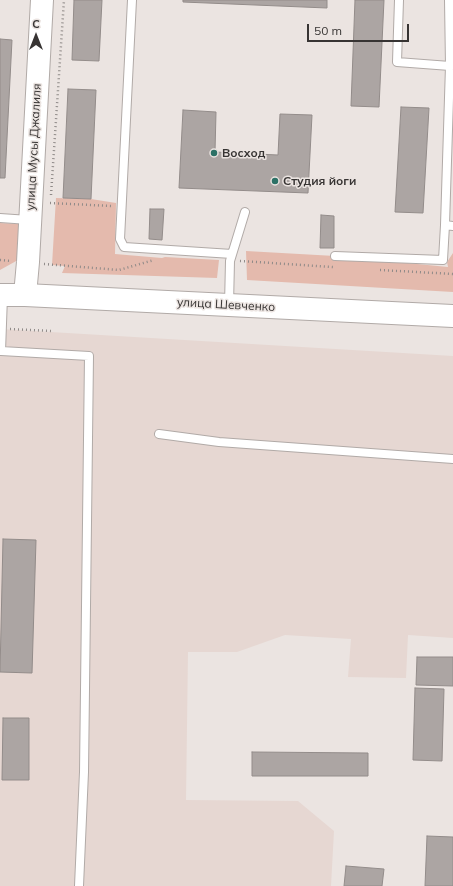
<!DOCTYPE html>
<html>
<head>
<meta charset="utf-8">
<style>
	body { margin:0 }
	#map { position:relative; width:453px; height:886px; overflow:hidden; background:#ebe4e1; font-family:Mulish,sans-serif }
	canvas { display:block }
	.north { position:absolute; left:16px; top:16px; width:40px; height:40px; -webkit-text-stroke:3px #ebe4e1; paint-order:stroke; rotate:0deg; font-size:11px; font-weight:700; line-height:16px; text-align:center; color:#373433 }
	.north::after { content:''; display:block; margin:auto; width:14px; height:18px; background:#373433; clip-path:polygon(50% 0,100% 100%,50% 72%,0 100%) }
	.scale { position:absolute; left:307px; top:24px; width:102px; height:18px; box-sizing:border-box; border:2px solid #373433; border-top:0; padding-left:5px; font-size:12px; line-height:14px; white-space:nowrap; color:#373433; -webkit-text-stroke:3px #ebe4e1; paint-order:stroke }
</style>
</head>
<body>
<div id="map">
<canvas width="453" height="886"></canvas>
<div class="north">С</div>
<div class="scale">50 m</div>
</div>
<script>
const g = document.querySelector('canvas').getContext('2d');
g.lineJoin = 'round';
function fill(path, color) {
  g.fillStyle = color;
  g.fill(path, 'evenodd');
}
function toPath(rows) {
  const path = new Path2D();
  for (const r of rows) {
    path.moveTo(r[0], r[1]);
    for (let i = 2; i < r.length; i += 2) path.lineTo(r[i], r[i + 1]);
  }
  return path;
}
function stroke(path, color, width, dash) {
  g.strokeStyle = color;
  g.lineWidth = width;
  g.lineCap = dash ? 'butt' : 'round';
  g.setLineDash(dash || []);
  g.stroke(path);
}
function write(font, color, halo, rows, align = 'center') {
  g.font = font + ' Mulish,sans-serif';
  g.lineWidth = 3;
  g.setLineDash([]);
  g.textBaseline = 'middle';
  g.strokeStyle = halo;
  g.fillStyle = color;
  for (const [text, x, y, turn = 0] of rows) {
    g.save();
    g.translate(x, y);
    g.rotate((+turn || 0) * Math.PI / 180);
    g.textAlign = isNaN(turn) ? turn : align;
    if (halo) g.strokeText(text, 0, 0);
    g.fillText(text, 0, 0);
    g.restore();
  }
}
fill(toPath([
	[0,329,453,356,453,638,408,635,406,678,348,677,351,639,285,635,237,652,188,652,186,800,298,801,334,831,331,886,0,886]
]), '#e6d7d2');
fill(toPath([
	[56,198,91,199,116,203,115,254,162,258,165,257,219,260,217,278,62,273,65,266,52,265],
	[0,223,20,224,18,260,0,270],
	[246,251,335,256,448,267,447,262,453,253,453,292,247,280]
]), '#e4baad');
const building = toPath([
	[74,0,102,0,99,61,72,60,74,0],
	[183,0,327,0,327,8,183,2,183,0],
	[355,0,384,0,379,107,351,106,355,0],
	[0,39,12,40,5,178,0,178,0,39],
	[68,89,96,90,91,199,63,198,68,89],
	[401,107,429,108,423,213,395,212,401,107],
	[183,110,216,112,215,152,278,155,280,114,312,115,308,193,179,188,183,110],
	[150,209,164,209,162,240,149,239,150,209],
	[321,215,334,216,334,248,320,248,321,215],
	[3,539,36,540,32,673,0,672,3,539],
	[417,657,453,657,453,686,416,685,417,657],
	[415,688,444,689,442,761,413,760,415,688],
	[3,718,29,718,29,780,2,780,3,718],
	[252,752,368,753,368,776,252,776,252,752],
	[427,836,453,837,453,886,425,886,427,836],
	[346,866,384,869,382,886,344,886,346,866]
]);
fill(building, '#aca5a3');
stroke(building, '#938c8a', 1);
const lane = toPath([
	[132,0,120,239,124,247,232,254],
	[399,0,397,62,450,66,445,225],
	[449,0,450,66],
	[0,218,29,220],
	[335,256,443,260,445,225,453,226],
	[3,296,1,351,89,356,84,772,79,886],
	[229,305,230,261,245,212],
	[159,434,219,442,453,459]
]);
const secondary = toPath([
	[25,295,28,262,42,0]
]);
const primary = toPath([
	[0,295,25,295,453,316]
]);
stroke(lane, '#b1aaa7', 10);
stroke(secondary, '#b1aaa7', 24);
stroke(primary, '#b1aaa7', 24);
stroke(toPath([
	[51,195,64,0],
	[50,203,111,206],
	[0,260,11,261],
	[240,261,333,267],
	[44,264,119,270,154,260],
	[380,270,453,274],
	[10,329,51,331]
]), '#8f8a88', 2.5, [1, 3]);
stroke(lane, '#fff', 8);
stroke(secondary, '#fff', 22);
stroke(primary, '#fff', 22);
for (const [x, y, r, color] of [
	[214,153,4,"#2c7166"],
	[275,181,4,"#2c7166"]
]) {
  const dot = new Path2D();
  dot.arc(x, y, r, 0, 2 * Math.PI);
  g.fillStyle = color;
  g.fill(dot);
  stroke(dot, '#ebe4e1', 1.5);
}
write('12px', '#373433', '#ebe4e1', [
	["улица Мусы Джалиля",34,147,-87],
	["улица Шевченко",226,305,3]
]);
write('bold 12px', '#373433', '#ebe4e1', [
	["Восход",222,153],
	["Студия йоги",283,181]
], 'left');
</script>
</body>
</html>
